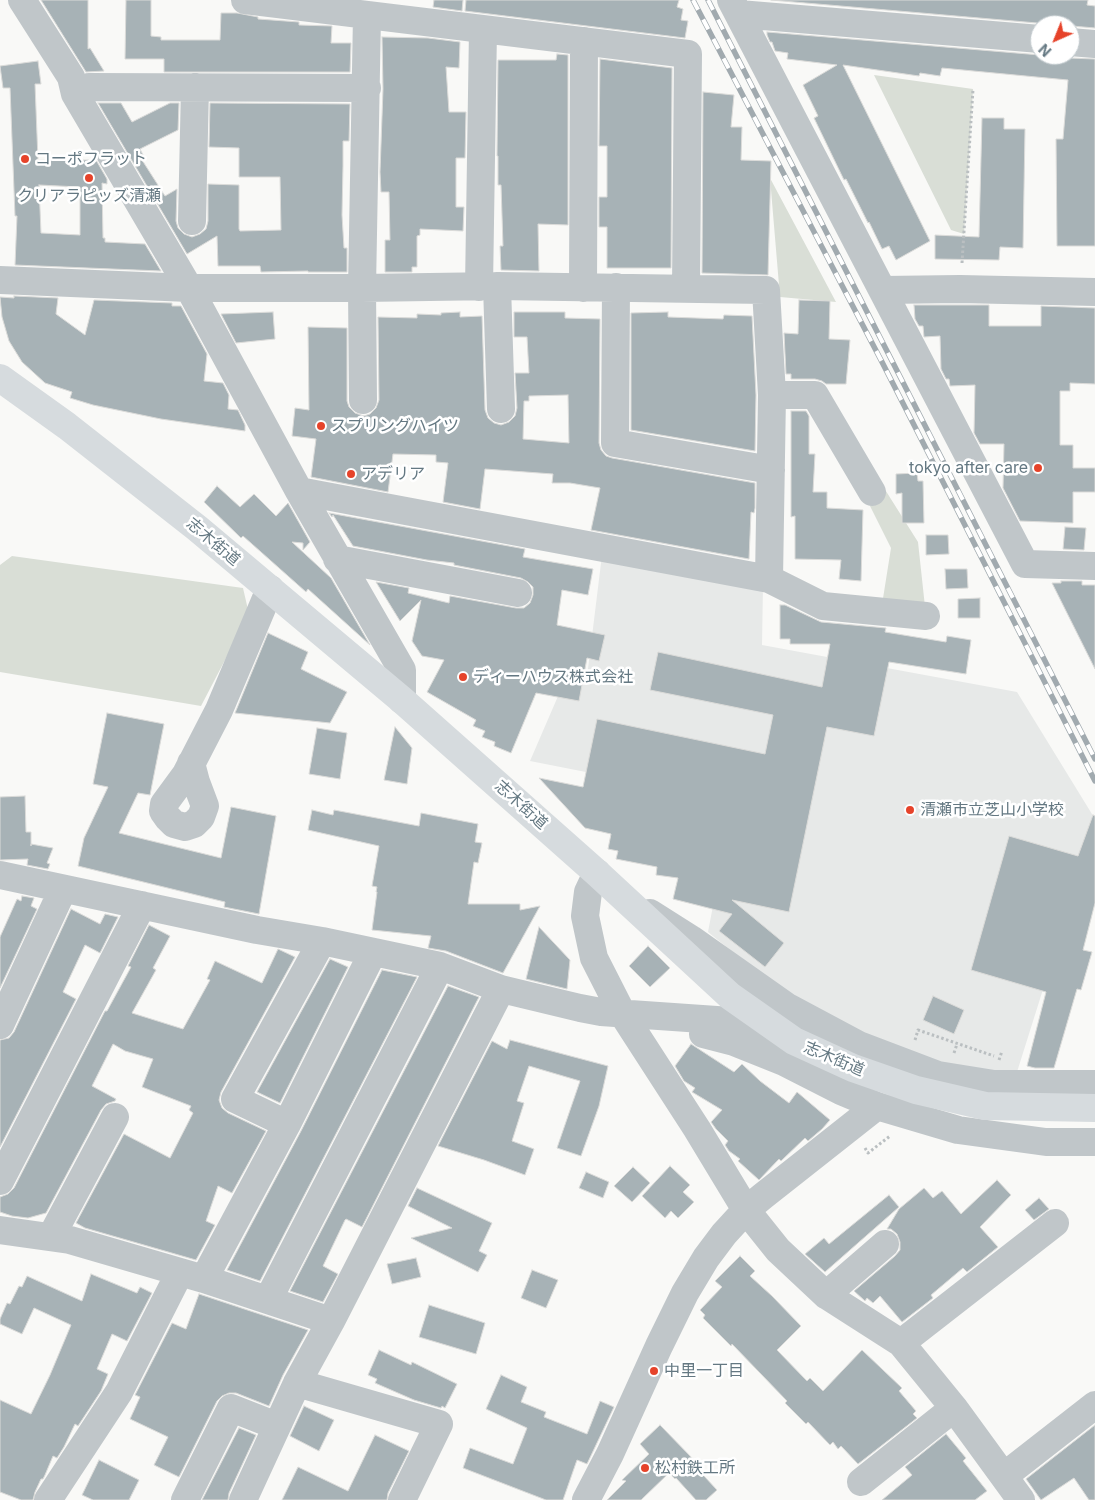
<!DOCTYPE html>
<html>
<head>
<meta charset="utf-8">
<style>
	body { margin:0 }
	#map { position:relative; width:1095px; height:1500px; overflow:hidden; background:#f9f9f7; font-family:Inter,sans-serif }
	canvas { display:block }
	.north { position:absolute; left:1030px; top:15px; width:50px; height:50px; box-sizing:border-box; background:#fff; border:1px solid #c1c9cd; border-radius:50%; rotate:224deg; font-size:14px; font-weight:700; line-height:20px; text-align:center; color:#647882 }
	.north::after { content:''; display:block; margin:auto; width:18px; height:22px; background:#e6432a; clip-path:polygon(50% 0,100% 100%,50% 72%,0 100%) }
</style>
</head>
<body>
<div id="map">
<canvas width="1095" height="1500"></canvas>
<div class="north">N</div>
</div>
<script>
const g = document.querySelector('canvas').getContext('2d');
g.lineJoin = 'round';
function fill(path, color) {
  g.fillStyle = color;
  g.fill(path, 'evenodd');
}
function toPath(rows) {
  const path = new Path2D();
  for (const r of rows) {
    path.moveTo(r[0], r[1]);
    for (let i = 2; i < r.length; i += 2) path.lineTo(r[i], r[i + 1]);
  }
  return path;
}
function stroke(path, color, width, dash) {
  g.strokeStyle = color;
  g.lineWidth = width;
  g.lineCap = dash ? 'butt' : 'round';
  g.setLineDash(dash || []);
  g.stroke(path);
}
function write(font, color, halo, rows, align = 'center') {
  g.font = font + ' Inter,"Noto Sans JP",sans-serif';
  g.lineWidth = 5;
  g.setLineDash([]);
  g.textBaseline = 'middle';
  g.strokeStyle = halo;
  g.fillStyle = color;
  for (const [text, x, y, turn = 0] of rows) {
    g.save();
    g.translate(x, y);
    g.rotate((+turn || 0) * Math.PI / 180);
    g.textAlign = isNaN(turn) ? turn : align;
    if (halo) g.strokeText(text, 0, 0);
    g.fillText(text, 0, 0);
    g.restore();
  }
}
fill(toPath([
	[602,555,763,585,762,645,1017,692,1095,819,1095,824,1017,1072,940,1066,863,1036,787,996,708,932,733,801,530,761,568,673,587,677]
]), '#e7e9e8');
fill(toPath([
	[874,75,973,89,964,234,951,230],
	[770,178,836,302,780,297],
	[884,488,918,542,926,616,881,611,891,548,865,496],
	[12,556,243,588,249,614,201,706,0,672,0,565]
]), '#d9ded6');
const building = toPath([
	[41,0,88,0,88,49,90,48,104,71,86,72,41,0],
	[126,0,151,0,151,36,161,37,161,40,220,40,221,13,237,13,258,17,258,19,299,22,299,25,332,26,331,43,351,43,350,72,164,72,164,59,125,59,126,0],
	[434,0,463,0,462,11,433,7,434,0],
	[466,0,679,0,677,7,683,9,681,20,688,21,685,38,465,11,466,0],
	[771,0,1088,0,1087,5,1095,6,1095,28,771,0],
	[767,32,1040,55,1061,55,1069,58,1095,59,1095,246,1057,246,1056,139,1063,139,1068,80,942,68,940,76,920,73,919,76,843,65,930,241,896,260,889,246,882,249,869,222,868,223,846,179,844,180,814,118,818,116,803,85,837,65,787,59,788,53,775,51,772,42,770,42,767,35,767,32],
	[382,37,428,38,460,42,459,68,446,67,449,112,466,112,465,158,456,158,456,207,464,207,463,231,420,229,420,235,417,236,417,267,412,267,412,272,385,272,385,240,390,240,389,192,381,192,380,172,383,89,382,37],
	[557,54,568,55,568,225,538,224,539,271,501,270,500,246,503,246,501,185,498,185,498,156,497,156,498,60,556,60,557,54],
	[600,59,672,68,671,268,607,268,607,227,599,227,599,197,607,197,607,146,599,146,600,59],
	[38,61,41,84,35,84,38,160,96,160,107,179,107,184,102,183,103,238,105,238,105,242,145,244,161,271,15,265,17,216,15,216,10,88,3,88,0,66,38,61],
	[39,185,80,187,80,235,41,233,39,185],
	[703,92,734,95,731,127,742,127,741,160,771,161,768,275,702,273,703,92],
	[98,103,121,103,132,122,170,103,179,103,178,130,140,149,144,157,139,160,142,160,165,196,177,189,176,221,178,228,184,234,192,237,200,234,206,229,208,221,208,184,239,185,239,229,240,231,281,230,280,177,239,177,239,148,209,147,210,103,350,104,349,141,343,141,343,166,342,215,344,248,347,248,347,272,308,272,308,271,261,272,260,266,218,266,217,236,187,254,98,103],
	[982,118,1004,118,1004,129,1025,129,1023,248,1000,247,999,260,935,259,935,235,979,237,982,118],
	[14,296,58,298,56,314,85,335,94,300,172,303,172,306,181,306,207,354,204,381,223,383,229,395,228,409,238,410,245,425,245,431,161,419,93,405,70,398,72,392,45,383,22,362,9,341,2,317,0,297,14,298,14,296],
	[799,300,830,301,829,339,850,340,846,384,826,384,822,381,815,379,791,379,791,374,786,374,784,333,798,334,799,300],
	[914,305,989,305,989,326,1041,326,1041,306,1095,308,1095,384,1070,383,1070,391,1060,391,1060,445,1073,445,1073,468,1095,468,1095,492,1073,492,1073,523,1020,521,1003,488,1004,444,980,444,974,433,975,385,950,386,949,379,946,379,941,369,940,336,924,337,923,326,919,326,915,319,914,305],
	[273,312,275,339,236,343,221,314,273,312],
	[460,312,460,317,482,316,485,410,488,418,494,423,501,425,509,422,515,416,517,408,515,373,529,373,527,337,514,337,514,312,565,312,565,318,600,319,599,443,601,450,606,456,612,458,755,483,755,508,754,513,751,512,749,559,591,530,600,488,570,483,552,483,553,474,485,469,480,509,443,502,448,463,436,462,436,455,393,454,388,492,311,477,316,439,292,436,295,408,309,410,308,327,347,328,347,401,349,407,355,413,364,416,370,414,376,408,379,400,378,317,417,318,417,314,441,315,441,313,460,312],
	[568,395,569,443,523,439,524,401,529,401,529,396,568,395],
	[668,312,668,317,723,319,724,315,752,316,756,395,755,451,631,430,631,313,668,312],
	[791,411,806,411,809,416,809,454,815,454,813,492,827,492,827,508,863,510,861,581,839,579,841,560,795,559,795,516,791,517,791,411],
	[917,473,918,481,923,481,924,523,902,523,902,493,896,494,896,474,917,473],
	[217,486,240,507,254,494,276,516,288,503,310,542,303,550,303,543,292,542,331,578,370,645,308,589,306,592,243,536,241,538,204,502,217,486],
	[329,513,525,549,523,557,593,569,588,595,562,590,557,625,605,635,599,661,587,658,579,701,536,693,511,753,494,746,495,742,482,737,485,731,473,726,476,720,427,692,444,660,422,656,412,641,421,600,400,621,376,582,409,588,408,593,449,603,450,596,516,608,524,608,530,603,533,595,533,587,528,582,521,578,454,565,454,563,427,560,353,546,333,515,332,517,329,513],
	[1065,527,1086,528,1084,550,1063,549,1065,527],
	[926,535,948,535,949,554,926,555,926,535],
	[945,569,967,569,968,588,946,589,945,569],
	[1061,581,1082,581,1082,585,1095,585,1095,669,1052,583,1061,583,1061,581],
	[980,598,980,618,958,618,958,599,980,598],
	[780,605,785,605,821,622,886,628,885,632,946,642,947,636,971,640,966,674,889,662,874,736,827,727,789,912,732,900,784,943,765,967,719,931,732,914,673,899,678,878,656,875,657,867,616,859,618,851,608,849,611,834,585,828,539,778,583,787,597,719,765,754,773,715,650,690,658,652,822,687,830,644,790,644,790,639,780,639,780,605],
	[268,633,308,652,301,669,347,692,330,723,235,713,268,633],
	[107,713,164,724,150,795,138,793,119,833,221,858,231,807,276,816,259,914,224,907,225,902,78,866,84,838,108,787,93,784,107,713],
	[395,727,412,748,407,784,384,780,395,727],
	[317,728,347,733,340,779,309,774,317,728],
	[25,796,26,832,31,832,31,846,31,844,53,848,47,863,50,864,48,869,27,865,28,859,0,860,0,797,25,796],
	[312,810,333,815,334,810,419,826,421,813,478,824,475,842,482,843,478,863,474,862,468,904,520,904,520,910,540,906,503,973,446,951,428,948,431,936,372,930,377,892,376,892,377,887,372,886,379,846,308,830,312,810],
	[1093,815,1095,816,1095,903,1083,950,1092,952,1081,990,1077,989,1054,1068,1035,1068,1027,1066,1046,992,971,970,1009,836,1078,856,1093,815],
	[22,896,34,898,31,906,37,909,0,988,0,937,17,899,21,901,22,896],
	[71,909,100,924,105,914,118,917,100,953,85,945,63,992,76,999,0,1147,0,1040,9,1038,14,1032,71,909],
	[149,925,170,936,153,968,156,970,132,1013,183,1029,210,980,207,979,215,961,262,983,278,949,295,957,221,1092,219,1100,222,1108,228,1113,266,1131,232,1193,218,1186,206,1221,215,1225,196,1260,85,1228,76,1223,124,1134,170,1158,193,1113,189,1110,191,1106,142,1087,153,1059,125,1051,113,1044,92,1086,116,1099,115,1101,106,1104,101,1110,46,1213,28,1218,12,1216,0,1212,0,1197,8,1194,14,1188,105,1011,107,1011,131,967,128,966,149,925],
	[539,927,570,960,567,989,526,979,539,927],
	[648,946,670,968,650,987,629,966,648,946],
	[330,959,348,967,280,1103,257,1092,330,959],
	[382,970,417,977,260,1281,227,1270,301,1131,382,970],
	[448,986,479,997,362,1227,346,1219,345,1220,323,1266,338,1274,323,1302,290,1291,448,986],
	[933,996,964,1010,954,1034,923,1020,933,996],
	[510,1040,608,1066,599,1106,581,1156,557,1148,580,1081,529,1066,517,1101,524,1103,512,1141,534,1149,525,1175,484,1160,438,1146,492,1041,507,1049,510,1040],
	[691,1044,734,1072,742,1064,760,1081,789,1103,797,1092,830,1120,822,1129,808,1141,805,1138,781,1161,779,1159,759,1180,738,1161,740,1159,729,1151,725,1145,728,1141,716,1129,711,1122,722,1110,692,1092,695,1088,684,1081,675,1066,691,1044],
	[670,1166,690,1185,683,1192,694,1202,678,1218,671,1211,665,1218,642,1196,670,1166],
	[633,1167,650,1183,632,1202,614,1186,633,1167],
	[586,1172,609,1182,603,1198,579,1188,586,1172],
	[997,1180,1011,1195,980,1227,998,1247,967,1272,963,1268,931,1295,933,1298,902,1322,880,1296,873,1303,867,1298,865,1301,854,1291,895,1256,900,1250,900,1242,897,1234,891,1229,887,1229,899,1209,924,1188,933,1198,942,1191,961,1214,997,1180],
	[417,1188,492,1223,479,1251,487,1255,478,1272,411,1238,452,1228,408,1206,417,1188],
	[889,1195,899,1207,825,1272,805,1254,824,1238,829,1244,889,1195],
	[1039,1198,1049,1209,1034,1220,1025,1210,1039,1198],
	[740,1256,755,1271,750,1276,772,1296,801,1326,777,1350,807,1381,810,1378,823,1391,862,1350,902,1388,899,1391,916,1411,913,1414,917,1418,858,1464,841,1446,838,1449,833,1442,830,1445,808,1422,806,1424,785,1403,787,1401,732,1344,731,1346,703,1318,705,1315,700,1310,722,1287,715,1281,740,1256],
	[416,1258,421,1277,392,1284,387,1264,416,1258],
	[532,1270,558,1280,546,1308,521,1298,532,1270],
	[91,1274,137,1293,140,1287,152,1293,127,1341,112,1334,97,1369,108,1374,101,1391,78,1426,75,1424,64,1447,57,1458,53,1456,45,1475,43,1479,41,1479,35,1492,33,1500,21,1500,0,1492,0,1400,31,1414,50,1375,71,1325,34,1308,22,1334,0,1324,0,1319,7,1303,10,1304,19,1286,22,1287,27,1276,82,1301,91,1274],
	[199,1294,308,1330,283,1375,269,1406,236,1393,229,1393,222,1396,217,1401,179,1477,154,1465,168,1437,130,1419,140,1397,135,1395,172,1323,186,1329,199,1294],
	[429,1305,485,1323,476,1354,419,1337,429,1305],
	[379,1350,411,1365,412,1362,457,1384,445,1408,442,1406,441,1408,414,1400,375,1383,377,1379,368,1375,379,1350],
	[501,1375,527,1387,521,1402,546,1412,544,1417,587,1434,600,1401,614,1407,587,1464,577,1460,563,1500,546,1500,463,1468,470,1448,513,1464,527,1428,486,1409,501,1375],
	[304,1406,334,1420,319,1451,290,1436,304,1406],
	[660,1425,694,1460,692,1463,717,1490,706,1500,696,1500,676,1478,675,1479,669,1473,641,1500,607,1500,626,1481,622,1480,649,1454,640,1444,660,1425],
	[1095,1425,1095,1500,1089,1500,1074,1478,1041,1500,1026,1479,1095,1425],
	[239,1428,256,1435,229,1493,228,1500,202,1500,239,1428],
	[946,1434,966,1458,963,1461,987,1491,975,1500,882,1500,912,1475,905,1467,946,1434],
	[375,1435,409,1451,388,1493,387,1500,282,1500,298,1467,348,1491,375,1435],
	[99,1460,139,1480,129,1500,93,1500,82,1495,99,1460]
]);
fill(building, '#a7b2b6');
stroke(building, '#dbdbd9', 1);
stroke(toPath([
	[962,263,973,89],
	[915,1040,918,1030,994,1056],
	[954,1053,957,1044],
	[999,1060,1002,1051],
	[865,1148,868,1153,890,1136]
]), '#babfc1', 3, [2.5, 2.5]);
stroke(toPath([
	[22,0,71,77,75,94,189,288,299,491,402,670,402,700],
	[245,0,688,54,686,288],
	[731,0,1025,564,1095,566],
	[739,14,1040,39],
	[1070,42,1095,44],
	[75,94,89,87,367,88],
	[192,221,195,87],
	[0,280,189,288,362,288,497,286,766,290,772,395,769,579],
	[497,286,501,409],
	[479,287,483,29],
	[616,287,615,443,771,470],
	[583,288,584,41],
	[883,290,960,289,1095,292],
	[772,395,815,395,872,492],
	[363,400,362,288,367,15],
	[299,491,769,579,823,606,926,616],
	[337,559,518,593],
	[191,763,196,782,205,806,201,817,194,824,185,827,174,824,168,818,163,811,164,804,186,774,219,710,270,589],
	[597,873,588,892,585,916,594,958,622,1013,697,1129,746,1210,778,1250,826,1295,901,1343,954,1408,1021,1500],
	[0,875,257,930,322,941,440,966,501,989,580,1008,601,1012,731,1021,787,1039],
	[650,913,691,939,786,1006,859,1045,938,1075,994,1084,1095,1084],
	[0,1025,63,889],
	[703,1034,734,1042,784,1062,841,1091,877,1106,958,1130,1046,1142,1095,1142],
	[287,1124,235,1099,322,941],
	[0,1181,142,905],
	[0,1230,70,1240,204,1279,331,1321],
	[51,1237,115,1117],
	[204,1279,287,1124,373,952],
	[826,1295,885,1244],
	[268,1300,440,966],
	[901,1343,1055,1223],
	[297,1383,439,1424,402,1500],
	[1004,1476,1095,1405],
	[861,1482,954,1408],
	[48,1500,119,1392,180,1272],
	[185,1500,231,1408,277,1426],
	[243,1500,297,1383,331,1321,501,989],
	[586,1500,610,1454,659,1346,685,1293,706,1258,724,1234,746,1210,763,1196,877,1106]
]), '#c0c6c9', 28);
stroke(toPath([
	[0,378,67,426,197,528,402,700,597,873,730,996,794,1041,853,1068,916,1090,985,1106,1095,1108]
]), '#d6dbde', 28);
const rail = toPath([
	[693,0,882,362,1095,781],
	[708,0,1095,759]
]);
stroke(rail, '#a1aaaf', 5.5);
stroke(rail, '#fff', 4, [11]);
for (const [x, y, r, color] of [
	[25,159,5,"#e6432a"],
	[89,178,5,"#e6432a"],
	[321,426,5,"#e6432a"],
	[1038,468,5,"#e6432a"],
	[351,474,5,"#e6432a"],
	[463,677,5,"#e6432a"],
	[910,810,5,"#e6432a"],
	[654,1371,5,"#e6432a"],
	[645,1468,5,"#e6432a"]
]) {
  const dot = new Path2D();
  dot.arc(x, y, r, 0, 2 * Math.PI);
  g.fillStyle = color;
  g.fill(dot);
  stroke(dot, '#fff', 2);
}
write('16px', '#647882', '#fff', [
	["コーポフラット",35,159],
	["クリアラピッズ清瀬",89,196,"center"],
	["スプリングハイツ",331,426],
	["tokyo after care",1028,468,"right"],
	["アデリア",361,474],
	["ディーハウス株式会社",473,677],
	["清瀬市立芝山小学校",920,810],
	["中里一丁目",664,1371],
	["松村鉄工所",655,1468]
], 'left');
write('16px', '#647882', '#fff', [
	["志木街道",213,542,40],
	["志木街道",521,805,42],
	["志木街道",834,1059,23]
]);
</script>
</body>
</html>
